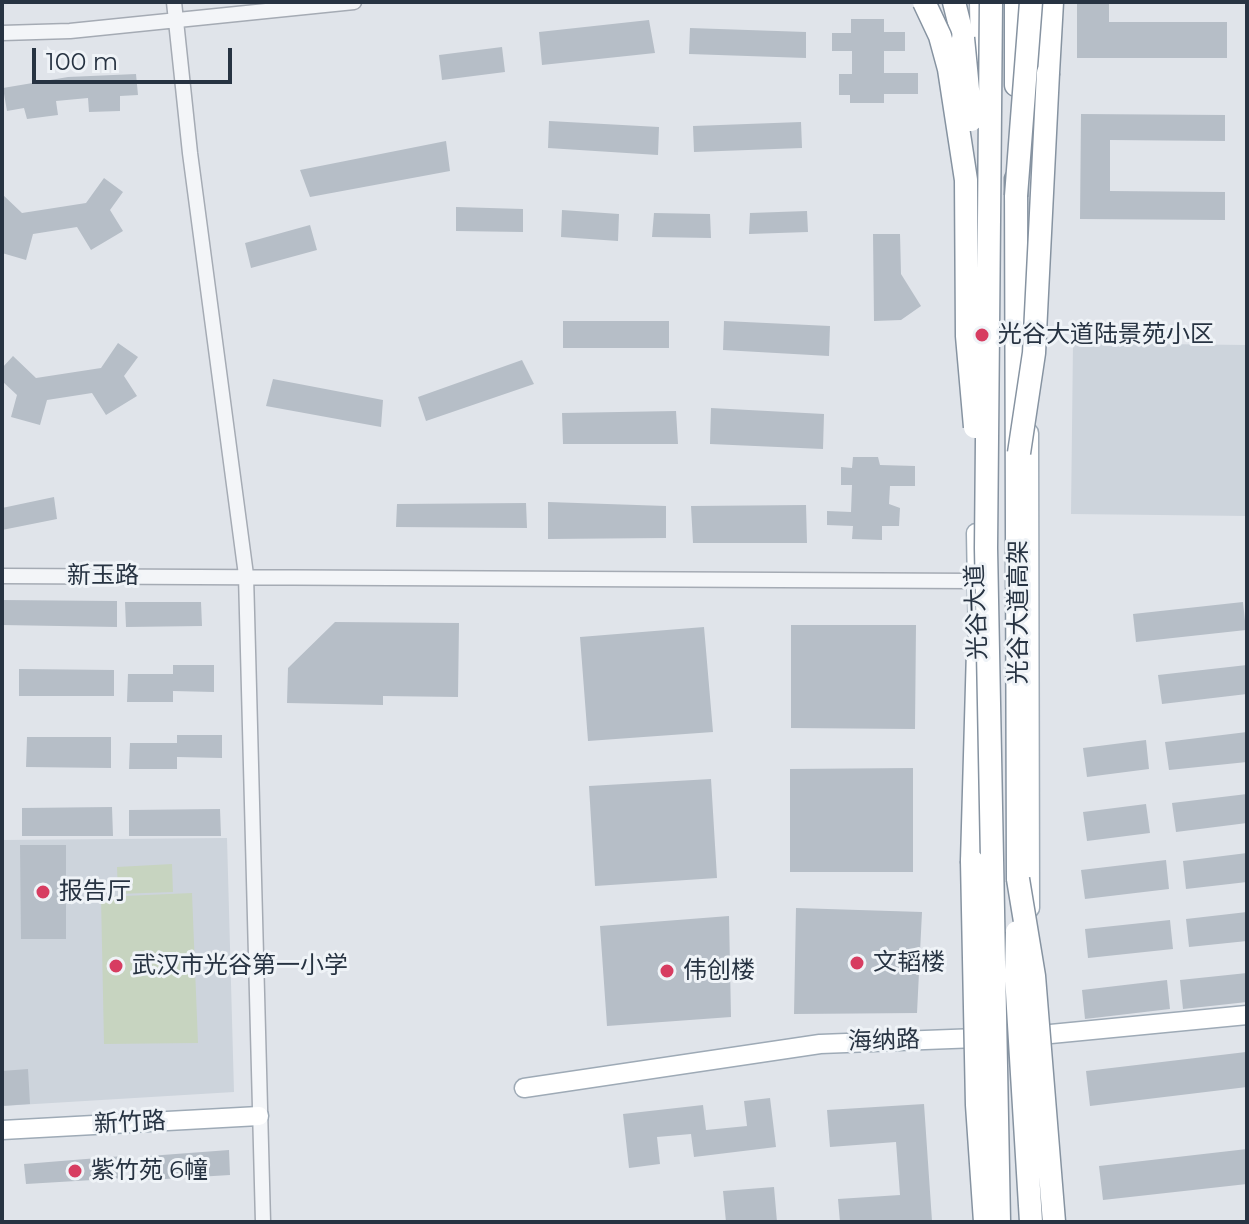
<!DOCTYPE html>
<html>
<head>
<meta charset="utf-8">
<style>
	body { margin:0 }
	#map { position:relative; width:1249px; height:1224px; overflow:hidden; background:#e0e4ea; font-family:Montserrat,sans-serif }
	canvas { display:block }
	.frame { position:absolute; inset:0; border:4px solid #273342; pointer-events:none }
	.scale { position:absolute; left:32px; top:48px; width:200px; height:36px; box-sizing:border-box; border:4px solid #273342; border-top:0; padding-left:10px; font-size:24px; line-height:28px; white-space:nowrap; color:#273342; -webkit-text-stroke:6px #eff3f7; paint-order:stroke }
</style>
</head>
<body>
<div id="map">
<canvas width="1249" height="1224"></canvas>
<div class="frame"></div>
<div class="scale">100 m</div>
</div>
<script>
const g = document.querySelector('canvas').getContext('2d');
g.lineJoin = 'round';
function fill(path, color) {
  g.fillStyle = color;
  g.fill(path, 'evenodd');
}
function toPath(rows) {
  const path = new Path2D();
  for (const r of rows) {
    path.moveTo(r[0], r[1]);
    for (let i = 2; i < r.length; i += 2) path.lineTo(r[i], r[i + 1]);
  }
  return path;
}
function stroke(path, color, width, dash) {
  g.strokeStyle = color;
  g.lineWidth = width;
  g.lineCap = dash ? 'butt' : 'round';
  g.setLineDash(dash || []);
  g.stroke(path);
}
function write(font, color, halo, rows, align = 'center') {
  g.font = font + ' Montserrat,"Noto Sans SC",sans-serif';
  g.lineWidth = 6;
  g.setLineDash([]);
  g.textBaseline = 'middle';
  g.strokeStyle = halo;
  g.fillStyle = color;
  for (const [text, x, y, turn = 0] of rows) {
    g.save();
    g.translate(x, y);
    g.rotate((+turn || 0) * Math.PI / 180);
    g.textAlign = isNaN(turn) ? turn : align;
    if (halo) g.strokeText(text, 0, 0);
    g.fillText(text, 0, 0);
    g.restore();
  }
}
fill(toPath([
	[1073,343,1247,345,1247,516,1071,514],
	[227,838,234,1092,2,1106,2,840]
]), '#cdd4dc');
fill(toPath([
	[172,864,173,892,118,894,117,867],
	[192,893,198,1043,104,1044,101,897]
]), '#c7d4c0');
fill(toPath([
	[1077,2,1109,2,1109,22,1227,22,1227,58,1077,58],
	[851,19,884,19,884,32,905,32,905,51,884,51,884,73,918,73,918,94,884,94,884,103,850,103,850,95,839,95,839,74,852,74,852,51,832,51,832,33,851,33],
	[649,20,655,53,542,65,539,32],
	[690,28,806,32,806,58,689,54],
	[502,47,505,72,442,80,439,55],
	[136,74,138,95,120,96,120,111,89,112,88,98,56,101,58,115,27,119,24,108,7,111,3,88,68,77],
	[1081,114,1225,115,1225,141,1110,140,1110,191,1225,192,1225,220,1080,219],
	[549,121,659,127,658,155,548,148],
	[801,122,802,148,694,152,693,126],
	[446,141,450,171,310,197,300,170],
	[104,178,123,192,110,210,123,231,91,250,77,227,33,234,26,260,2,253,2,194,22,213,86,203],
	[456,207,523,209,523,232,456,231],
	[562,210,619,214,618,241,561,237],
	[807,211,808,232,749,234,750,213],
	[654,213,710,214,711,238,652,237],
	[310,225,317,250,251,268,245,243],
	[873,234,900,234,901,274,921,306,901,320,874,321],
	[563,321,669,321,669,348,563,348],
	[724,321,830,326,829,356,723,350],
	[118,343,138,357,124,376,137,396,106,415,92,393,47,400,40,425,11,417,17,395,2,381,2,368,13,356,36,378,101,368],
	[522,360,534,384,426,421,418,397],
	[273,379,383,400,381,427,266,406],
	[711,408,824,414,823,449,710,444],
	[676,411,678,444,563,444,562,413],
	[853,457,878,457,880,465,915,466,915,486,890,486,889,504,900,508,899,526,882,526,882,540,852,539,853,526,827,525,827,511,851,512,852,485,841,485,841,467,852,468],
	[54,497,57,519,2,530,2,508],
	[548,502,666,506,666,538,548,539],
	[526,503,527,528,396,527,397,504],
	[806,505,807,543,693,543,691,506],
	[2,600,117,601,117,627,2,625],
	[125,602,201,602,202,626,126,627],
	[1243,602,1246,630,1136,642,1133,614],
	[335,622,459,623,458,697,383,696,383,705,287,703,288,668],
	[791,625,916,625,915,729,791,728],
	[704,627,713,732,588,741,580,637],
	[173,665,214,665,214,692,173,691,173,702,127,702,128,674,173,674],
	[1247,665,1247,694,1162,704,1158,675],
	[19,669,114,670,114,696,19,696],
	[1247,732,1247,762,1169,770,1165,742],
	[177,735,222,735,222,758,177,757,177,769,129,769,130,743,177,743],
	[27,737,111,737,111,768,26,767],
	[1146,740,1149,769,1087,777,1083,748],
	[913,768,913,872,790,872,790,769],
	[711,779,717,878,595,886,589,786],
	[1247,794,1247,823,1176,832,1172,803],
	[1146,804,1150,833,1087,841,1083,812],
	[112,807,113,836,22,836,22,808],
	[220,809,221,836,129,836,129,810],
	[20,845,66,845,66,939,21,939],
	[1247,853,1247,882,1186,889,1183,861],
	[1166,860,1169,889,1085,899,1081,870],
	[796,908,922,912,917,1013,794,1014],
	[1247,912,1247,941,1189,947,1186,919],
	[729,916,731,1017,607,1026,600,926],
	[1170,920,1173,949,1088,958,1085,929],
	[1247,973,1247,1002,1183,1009,1180,980],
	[1167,980,1170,1009,1085,1019,1082,990],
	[1246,1052,1247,1087,1090,1106,1086,1071],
	[28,1069,30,1104,2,1106,2,1071],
	[770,1098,776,1147,694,1157,691,1134,657,1137,660,1164,629,1168,623,1114,703,1105,706,1130,747,1126,744,1101],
	[924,1104,932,1221,840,1222,838,1199,900,1195,896,1142,830,1147,827,1110],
	[1247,1149,1247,1184,1103,1200,1099,1166],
	[229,1150,230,1175,148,1180,149,1156],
	[123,1156,126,1178,26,1184,24,1164],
	[774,1187,777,1222,726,1222,723,1191]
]), '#b6bec7');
const minor = toPath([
	[174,2,190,153,246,575,263,1222],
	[2,33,70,31,354,2],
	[2,576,974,581]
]);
const major = toPath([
	[979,2,980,59],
	[1029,433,1030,908],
	[976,533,978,643],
	[524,1088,820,1044,1030,1036,1247,1015],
	[2,1130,259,1116]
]);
const highway = toPath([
	[954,2,963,38],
	[1016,2,1016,85],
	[1048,73,1052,2],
	[1016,179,1018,879],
	[972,861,978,650]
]);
stroke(minor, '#a5abb4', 17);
stroke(major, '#9eaab6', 21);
stroke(highway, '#8693a1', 25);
stroke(minor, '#f3f5f8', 14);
stroke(major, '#fff', 18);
stroke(highway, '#fff', 22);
const highwayBridge = toPath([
	[924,2,940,36,949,69,966,180,967,336,975,427],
	[991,2,986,548,999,1222],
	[963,38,971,120],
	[1016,196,1031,2],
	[1019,453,1034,353,1048,73],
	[972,861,977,1105,985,1222],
	[1018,879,1034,976,1054,1222],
	[1017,932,1016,975,1031,1222]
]);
stroke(highwayBridge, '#8693a1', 25, []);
stroke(highwayBridge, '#fff', 22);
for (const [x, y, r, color] of [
	[982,335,8,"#d73d61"],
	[43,892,8,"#d73d61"],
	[857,963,8,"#d73d61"],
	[116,966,8,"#d73d61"],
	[667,971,8,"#d73d61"],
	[75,1171,8,"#d73d61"]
]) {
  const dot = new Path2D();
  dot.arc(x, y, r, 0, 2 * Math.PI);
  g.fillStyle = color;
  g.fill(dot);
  stroke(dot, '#eff3f7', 3);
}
write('24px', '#273342', '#eff3f7', [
	["光谷大道陆景苑小区",998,335],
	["报告厅",59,892],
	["文韬楼",873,963],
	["武汉市光谷第一小学",132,966],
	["伟创楼",683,971],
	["紫竹苑 6幢",91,1171]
], 'left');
write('24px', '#273342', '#eff3f7', [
	["新玉路",103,576],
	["光谷大道",977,612,-92],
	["光谷大道高架",1019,612,-90],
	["海纳路",884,1041,-2],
	["新竹路",130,1123,-3]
]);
</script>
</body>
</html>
